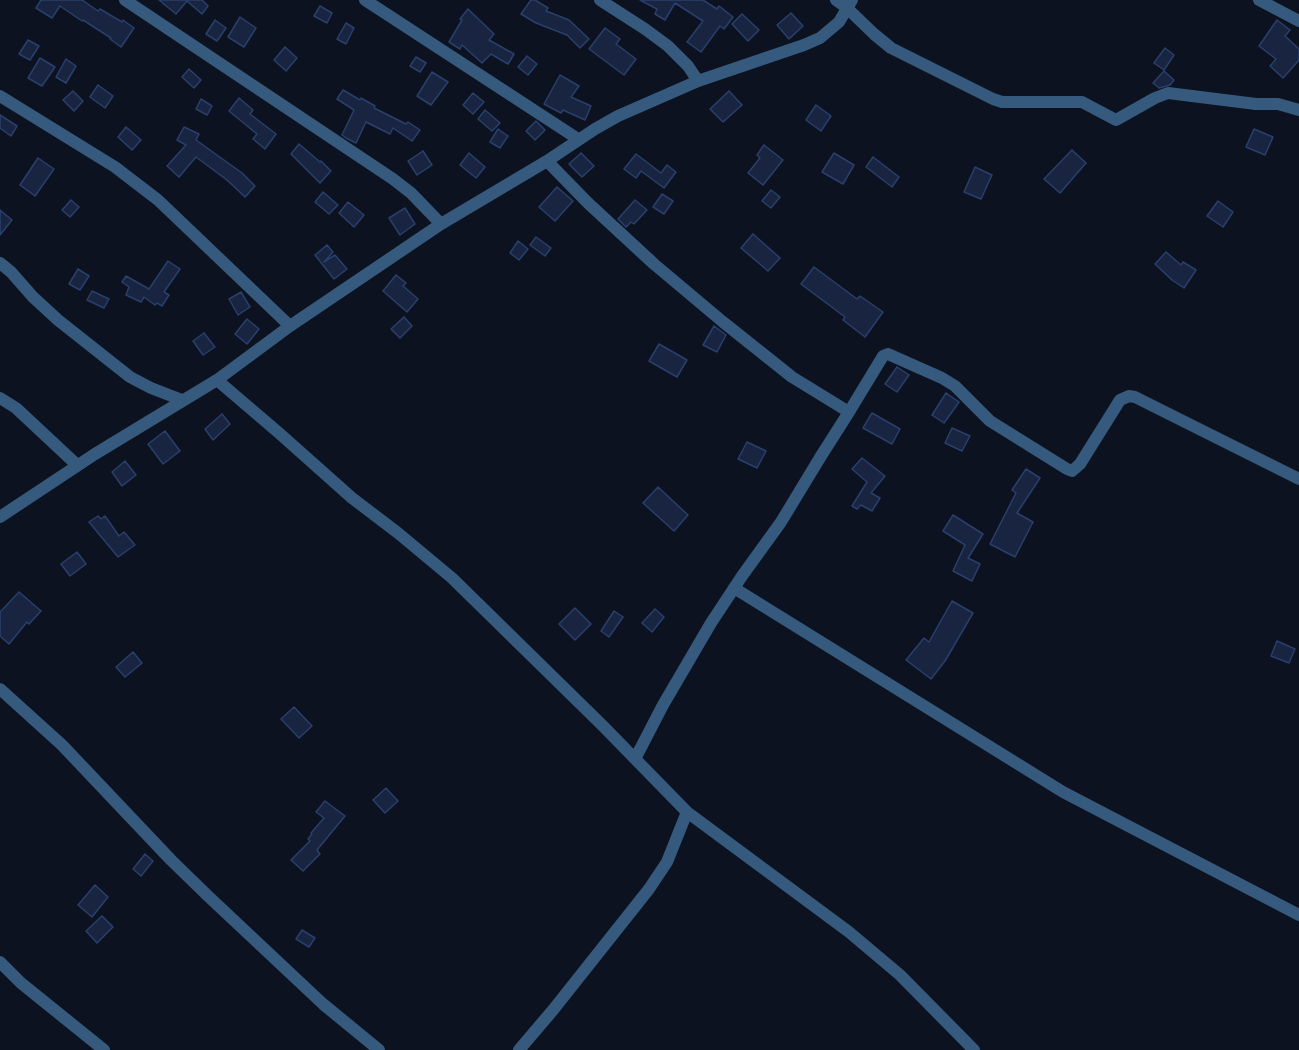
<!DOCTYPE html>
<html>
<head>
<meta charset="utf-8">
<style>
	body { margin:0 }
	canvas { display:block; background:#0c121f }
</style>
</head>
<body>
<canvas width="1299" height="1050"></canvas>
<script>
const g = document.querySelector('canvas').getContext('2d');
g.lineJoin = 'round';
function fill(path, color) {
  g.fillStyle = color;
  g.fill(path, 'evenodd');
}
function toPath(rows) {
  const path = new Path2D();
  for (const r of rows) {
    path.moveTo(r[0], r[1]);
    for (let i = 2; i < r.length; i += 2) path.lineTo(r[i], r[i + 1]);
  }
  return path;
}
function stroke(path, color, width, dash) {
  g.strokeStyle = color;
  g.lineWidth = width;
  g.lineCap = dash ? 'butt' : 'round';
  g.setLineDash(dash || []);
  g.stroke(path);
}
const building = toPath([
	[41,0,82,0,98,11,100,9,122,22,123,20,134,28,121,47,110,39,111,38,83,20,82,21,60,6,52,18,36,8,41,0],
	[159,0,202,0,208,6,202,14,187,1,176,14,159,0],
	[531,0,535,0,548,8,546,11,569,20,589,39,580,48,567,35,536,23,521,14,531,0],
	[640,0,703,0,717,9,719,6,733,17,724,29,720,26,701,52,687,42,703,21,675,3,665,20,655,14,657,9,640,0],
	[320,6,332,13,327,23,314,16,320,6],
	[468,9,494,34,489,40,514,54,508,64,491,54,482,63,462,45,460,49,449,42,462,20,460,19,468,9],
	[791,13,803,26,789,39,777,25,791,13],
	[742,14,759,30,748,41,732,24,742,14],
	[240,17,256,28,244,47,228,37,240,17],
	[215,20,226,28,217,41,206,34,215,20],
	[1277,20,1290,30,1285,36,1299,49,1299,60,1283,78,1270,66,1276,59,1259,46,1277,20],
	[346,23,354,28,346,44,337,39,346,23],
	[605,28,620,39,616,44,636,59,624,75,589,49,605,28],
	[28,40,39,46,30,60,19,54,28,40],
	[285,47,297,58,286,71,274,60,285,47],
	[1165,48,1174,55,1164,70,1154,63,1165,48],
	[527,56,537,64,528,75,518,67,527,56],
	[416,57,426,63,420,72,410,66,416,57],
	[40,58,55,67,42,86,28,78,40,58],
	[66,59,76,66,66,83,56,77,66,59],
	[189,69,201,80,194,88,182,77,189,69],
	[1164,71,1174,80,1170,85,1159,88,1153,83,1164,71],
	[432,72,448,82,431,105,417,96,432,72],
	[560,75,579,86,571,97,591,106,585,120,563,110,561,113,544,104,560,75],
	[98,85,113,96,105,108,90,97,98,85],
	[343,90,360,100,361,98,375,106,374,108,406,124,408,122,420,130,412,141,393,128,390,134,366,122,356,143,346,138,342,135,354,110,337,99,343,90],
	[73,91,83,101,74,111,63,100,73,91],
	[729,91,742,105,723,122,710,109,729,91],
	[473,93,484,102,473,114,463,105,473,93],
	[239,98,253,110,250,114,276,134,265,149,253,139,257,134,229,111,239,98],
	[201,99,212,106,207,115,196,109,201,99],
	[816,105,831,116,821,131,806,120,816,105],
	[485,110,500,123,492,131,478,119,485,110],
	[0,115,17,126,11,136,0,128,0,115],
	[536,121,545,130,535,140,526,131,536,121],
	[126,127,141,140,132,150,118,137,126,127],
	[184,127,199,134,196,140,242,173,255,186,245,197,227,180,196,157,179,177,167,166,186,145,177,140,184,127],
	[498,129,508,136,500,148,490,142,498,129],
	[1254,129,1273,137,1265,155,1246,147,1254,129],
	[299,144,320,162,321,161,331,171,320,183,291,154,299,144],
	[764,145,783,160,763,185,748,173,760,158,757,155,764,145],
	[1072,150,1086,163,1060,193,1044,179,1072,150],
	[423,151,432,165,417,175,408,161,423,151],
	[469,153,485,167,476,178,460,165,469,153],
	[581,153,594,166,582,177,569,164,581,153],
	[834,153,854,165,843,184,822,172,834,153],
	[636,154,661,173,667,165,676,172,664,188,641,171,636,178,624,169,636,154],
	[873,157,899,177,892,187,866,167,873,157],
	[38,158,54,169,35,196,20,185,38,158],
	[975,167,992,175,981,199,964,192,975,167],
	[557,187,573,201,555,221,539,207,557,187],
	[771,190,780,197,771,208,762,201,771,190],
	[323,192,338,205,329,214,315,202,323,192],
	[662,194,673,201,664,214,653,207,662,194],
	[71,200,79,207,70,217,62,210,71,200],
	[635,200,647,210,634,224,631,222,626,227,618,219,635,200],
	[1218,201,1233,212,1223,227,1207,216,1218,201],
	[348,202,364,215,354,227,339,213,348,202],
	[405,208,415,224,400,235,389,218,405,208],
	[0,210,12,220,0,235,0,210],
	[753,234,780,258,768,271,741,248,753,234],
	[536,237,551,248,545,256,530,245,536,237],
	[518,241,528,249,519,260,510,253,518,241],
	[327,245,333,252,324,262,335,255,347,269,334,279,315,255,327,245],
	[1166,252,1181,265,1183,262,1196,270,1184,288,1172,280,1155,264,1166,252],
	[168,261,180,269,164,292,169,295,162,306,157,303,155,305,144,297,141,302,126,295,129,287,122,282,126,276,149,289,168,261],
	[814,267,857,299,860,296,883,312,865,337,843,320,845,317,801,284,814,267],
	[78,269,89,276,80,290,69,284,78,269],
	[396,275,406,283,403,286,418,299,407,312,383,291,396,275],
	[92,291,109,299,104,308,87,300,92,291],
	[241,292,250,307,238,315,229,299,241,292],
	[404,317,412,326,400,338,391,329,404,317],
	[247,319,259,329,247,344,235,334,247,319],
	[714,326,726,335,717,352,703,345,714,326],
	[204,333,215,347,203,355,193,341,204,333],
	[659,344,687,360,677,377,649,361,659,344],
	[897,367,909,375,897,392,885,384,897,367],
	[946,393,959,402,944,423,932,415,946,393],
	[872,413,900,429,892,444,863,428,872,413],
	[222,414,230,424,213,440,205,429,222,414],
	[952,428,970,436,962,451,945,443,952,428],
	[165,431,180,451,163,464,148,444,165,431],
	[747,442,766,451,757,468,738,459,747,442],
	[862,458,885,476,871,493,880,498,872,511,861,505,857,509,852,506,867,482,852,469,862,458],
	[125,461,136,475,122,486,112,472,125,461],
	[1026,469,1040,478,1017,513,1033,522,1015,557,990,544,1016,493,1012,490,1026,469],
	[658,487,688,515,674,531,643,503,658,487],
	[953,515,983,534,968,558,980,564,972,581,953,571,965,545,943,531,953,515],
	[98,516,101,519,105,516,119,536,124,532,135,545,118,557,89,522,98,516],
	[77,552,86,564,70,576,61,564,77,552],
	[19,592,41,611,29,624,27,622,9,644,0,636,0,612,19,592],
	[952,601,973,613,945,661,931,679,906,660,924,638,929,642,952,601],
	[575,608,591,624,575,640,559,624,575,608],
	[655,609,664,617,652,632,642,623,655,609],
	[614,611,623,617,609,637,601,631,614,611],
	[1277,641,1295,649,1289,663,1271,656,1277,641],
	[133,652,142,663,125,677,116,667,133,652],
	[294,707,312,726,299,738,281,719,294,707],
	[386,788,398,801,385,813,373,800,386,788],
	[325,801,345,816,317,850,320,854,303,871,291,860,310,841,308,839,312,834,311,833,324,818,316,812,325,801],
	[145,854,153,861,141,876,133,869,145,854],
	[95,885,108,897,92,917,78,905,95,885],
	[102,916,113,927,97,943,86,931,102,916],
	[302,930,315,938,309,947,296,939,302,930]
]);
fill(building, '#182440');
stroke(building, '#293f6c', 1.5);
stroke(toPath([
	[125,0,393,179,411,193,441,224],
	[365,0,578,139],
	[600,0,645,29,668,46,688,66,698,81],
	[836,0,847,8,874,34,891,48,993,99,1002,102,1082,102,1116,120,1155,98,1168,93,1256,104,1278,104,1299,110],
	[1259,0,1299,21],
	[0,96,115,167,158,200,290,326,217,380,95,454,0,517],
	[547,161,588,203,654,264,723,322,792,377,849,412,821,456,781,522,742,576,711,623,663,705,635,759],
	[0,263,11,272,33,297,58,320,130,377,151,388,182,400],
	[290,326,441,224,547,161,595,129,618,116,698,81,804,45,820,38,839,22,852,0],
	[217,380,279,433,352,498,398,533,452,578,603,726,687,812,849,932,900,975,974,1050],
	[0,398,16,408,77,465],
	[849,412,883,356,888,354,942,378,955,386,990,421,1067,469,1072,471,1080,464,1120,400,1129,396,1135,397,1299,479],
	[734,588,1063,792,1299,915],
	[0,689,62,745,171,860,208,896,323,1004,379,1050],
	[0,962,21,983,104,1050],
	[519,1050,553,1010,649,889,667,862,687,812]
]), '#36597e', 12);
</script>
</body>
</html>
